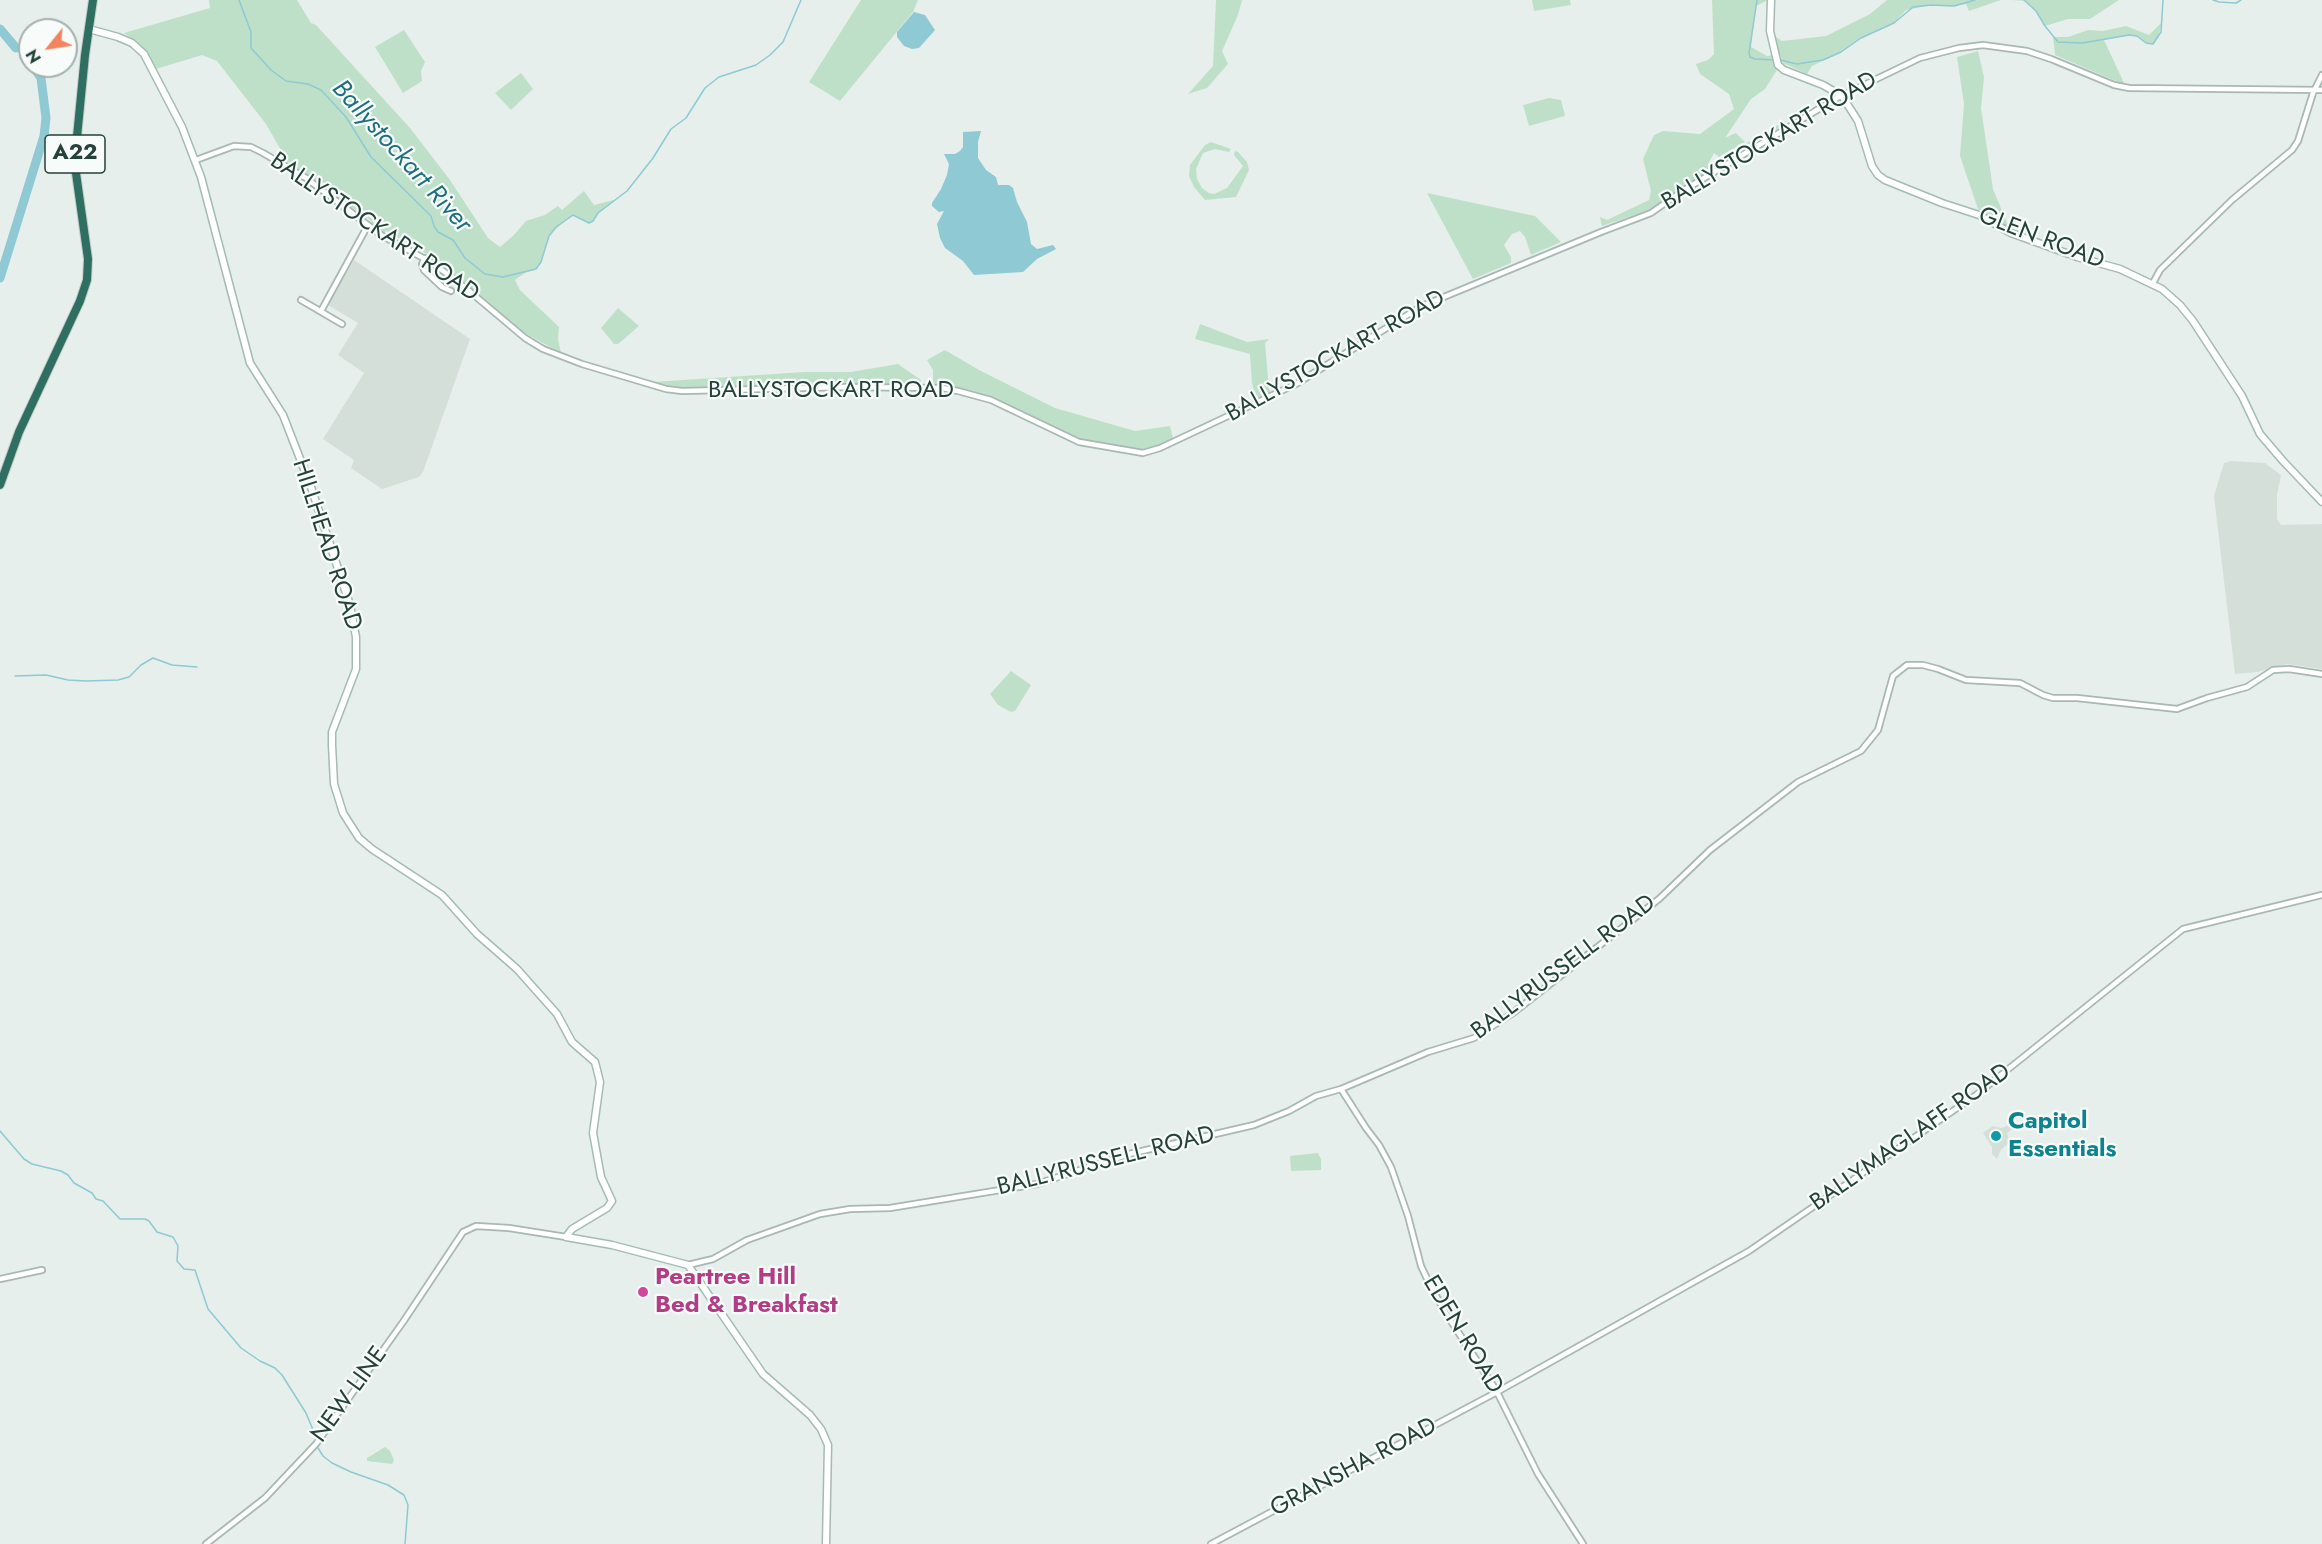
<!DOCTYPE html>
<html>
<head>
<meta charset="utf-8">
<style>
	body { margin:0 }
	#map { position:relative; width:2322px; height:1544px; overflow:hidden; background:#e6efeb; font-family:Jost,sans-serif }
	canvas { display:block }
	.north { position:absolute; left:18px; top:18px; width:60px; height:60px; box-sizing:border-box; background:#f7fbf9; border:2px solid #a3b1ad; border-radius:50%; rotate:240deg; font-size:16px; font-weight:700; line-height:24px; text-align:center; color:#24423a }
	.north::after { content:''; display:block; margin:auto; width:21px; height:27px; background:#f4845f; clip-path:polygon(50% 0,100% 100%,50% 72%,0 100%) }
</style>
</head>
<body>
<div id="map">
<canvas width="2322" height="1544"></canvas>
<div class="north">N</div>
</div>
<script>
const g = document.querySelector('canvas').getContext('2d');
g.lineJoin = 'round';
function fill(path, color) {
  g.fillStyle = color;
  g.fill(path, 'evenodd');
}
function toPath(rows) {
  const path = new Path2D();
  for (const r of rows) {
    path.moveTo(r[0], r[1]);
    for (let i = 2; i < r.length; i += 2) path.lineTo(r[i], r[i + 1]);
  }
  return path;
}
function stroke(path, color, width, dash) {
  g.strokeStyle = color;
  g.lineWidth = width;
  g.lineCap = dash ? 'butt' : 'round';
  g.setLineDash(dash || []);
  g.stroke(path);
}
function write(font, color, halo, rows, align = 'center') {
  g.font = font + ' Jost,sans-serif';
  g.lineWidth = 4.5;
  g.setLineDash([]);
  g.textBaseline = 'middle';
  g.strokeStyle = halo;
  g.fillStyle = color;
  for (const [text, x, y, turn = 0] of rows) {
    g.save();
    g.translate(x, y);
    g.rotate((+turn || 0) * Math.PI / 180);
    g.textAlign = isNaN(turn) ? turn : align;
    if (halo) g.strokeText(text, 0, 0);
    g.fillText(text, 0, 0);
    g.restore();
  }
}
fill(toPath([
	[354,260,470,339,423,472,419,477,382,489,351,468,354,460,323,439,364,373,338,355,358,323,328,305],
	[2231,461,2265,463,2281,475,2277,495,2277,519,2281,525,2322,524,2322,669,2287,664,2257,672,2235,674,2214,496,2224,463],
	[2009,1125,2012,1129,2007,1133,2010,1142,2001,1150,1997,1159,1992,1154,1992,1147,1983,1133,1993,1126,2001,1128]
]), '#d4dfda');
fill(toPath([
	[209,0,297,0,311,23,316,25,410,128,450,180,488,238,500,247,514,235,526,221,545,215,558,206,562,210,584,191,594,205,617,199,598,213,593,221,589,223,573,215,553,231,549,236,541,262,536,269,525,273,515,280,520,290,559,327,558,339,561,353,523,332,427,254,386,231,381,235,370,220,285,160,282,152,266,124,217,61,202,55,156,69,146,52,134,40,124,33,210,8],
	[861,0,918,0,913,12,840,101,809,82],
	[1216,0,1242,0,1238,15,1222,51,1228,64,1207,88,1188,94,1213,66],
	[1532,0,1570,0,1571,5,1534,11],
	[1712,0,1768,0,1756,6,1751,47,1767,56,1774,55,1777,70,1765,89,1751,99,1725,138,1736,133,1745,142,1719,157,1714,153,1707,166,1785,121,1786,123,1649,210,1602,226,1600,217,1607,220,1649,200,1651,191,1643,159,1654,135,1663,131,1700,134,1734,109,1729,94,1700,74,1696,64,1708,60,1714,54],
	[1887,0,2001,0,1969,11,1966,4,1954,6,1931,5,1906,10,1894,23,1861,38,1841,52,1812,66,1807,74,1783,63,1773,35,1782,41,1826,36,1870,14],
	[2012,0,2119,0,2090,19,2068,19,2045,26,2036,11,2026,1],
	[2162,22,2158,38,2153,44,2146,43,2137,36,2129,35,2104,40,2125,85,2055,55,2053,37,2068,37,2088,30,2103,31,2126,26,2149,35],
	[404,30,425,62,421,71,422,81,403,93,375,47],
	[1978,51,1984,77,1981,108,1993,189,2010,230,1978,209,1960,156,1964,104,1957,57],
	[521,73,533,89,511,110,495,93],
	[1549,98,1561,100,1565,116,1529,126,1523,105],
	[1211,142,1231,149,1229,152,1215,149,1203,153,1196,169,1197,179,1202,188,1209,193,1214,194,1227,188,1243,166,1234,155,1235,151,1238,152,1247,162,1249,170,1236,197,1205,200,1194,187,1189,176,1190,165,1205,145],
	[1427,193,1535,216,1561,242,1531,255,1525,237,1520,231,1512,234,1504,245,1511,257,1511,263,1473,279],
	[618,308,639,326,618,344,614,344,601,328],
	[1200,324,1247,342,1269,339,1265,343,1269,389,1273,396,1257,404,1252,383,1250,354,1195,339],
	[945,350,979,370,1055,408,1135,431,1170,426,1174,442,1135,453,1079,442,993,398,959,388,933,385,933,370,927,360],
	[898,364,921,380,921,385,844,384,682,388,667,387,652,382,805,372,851,372],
	[1011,671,1031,685,1015,711,1011,712,998,705,990,694],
	[1318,1153,1321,1159,1321,1170,1291,1171,1290,1156],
	[385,1447,390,1451,394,1460,392,1464,367,1461,367,1458]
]), '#bfe0c8');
fill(toPath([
	[914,12,925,15,935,30,919,48,912,49,904,46,897,37,897,32],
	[981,131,978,142,978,158,986,170,996,177,998,185,1009,185,1013,188,1017,202,1027,222,1031,244,1037,249,1053,245,1056,249,1037,259,1023,272,974,275,963,261,945,248,940,238,937,224,944,211,939,212,932,206,932,203,941,189,947,175,949,164,944,154,955,154,960,151,963,147,963,132]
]), '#8ec9d4');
stroke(toPath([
	[239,0,251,32,251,48,271,70,286,81,308,84,321,90,346,117,371,157,431,216,434,226,438,232,453,240,465,258,485,274,503,277,536,269,541,262,549,236,556,227,573,215,589,223,593,221,598,213,627,191,653,158,671,129,686,118,705,88,719,77,756,65,770,55,783,42,801,0],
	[1757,0,1749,53,1750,57,1755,59,1775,60],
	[2024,0,2036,11,2045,26,2058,42,2082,43,2129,35,2137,36,2146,43,2153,44,2161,32,2163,0],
	[2213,0,2219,2,2236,3,2241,0],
	[1780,60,1797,64,1823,60,1841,52,1861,38,1894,23,1913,7,1931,5,1954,6,1975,0],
	[15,676,46,675,68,680,86,681,118,680,129,677,141,665,153,658,172,665,197,667],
	[0,1131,24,1159,32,1164,61,1171,68,1175,74,1183,92,1193,96,1199,103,1201,120,1219,145,1219,149,1221,157,1232,173,1237,178,1246,177,1261,184,1269,195,1270,208,1309,241,1348,260,1361,275,1368,282,1375,306,1413,316,1437],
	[318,1448,323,1456,332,1463,351,1472,388,1485,404,1495,408,1505,405,1544]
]), '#8ec9d4', 1.5);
stroke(toPath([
	[0,29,16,48],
	[24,57,30,63],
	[0,278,44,136,46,118,41,78,33,66]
]), '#8ec9d4', 9);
const street = toPath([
	[196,160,234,146,251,147,263,153,306,178,381,235,434,264,468,290,525,338,543,349,582,364,666,389,682,391,845,387,942,388,958,391,991,400,1079,442,1143,453,1160,448,1296,384,1422,306,1601,232,1651,213,1681,192,1837,98,1920,58,1959,48,1983,45,2027,51,2051,59,2114,85,2129,88,2322,90],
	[425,258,422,264,424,270,442,287,451,291],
	[2153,283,2160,270,2232,200,2292,150,2298,141,2313,93,2322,75],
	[301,300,342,324],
	[321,311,368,225],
	[1341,1089,1366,1128,1379,1145,1391,1167,1408,1216,1421,1266,1430,1285,1447,1315,1496,1390,1538,1474,1583,1544],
	[688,1265,713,1259,747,1240,820,1214,850,1209,890,1208,1037,1184,1129,1154,1254,1125,1289,1111,1316,1096,1341,1089,1428,1052,1474,1038,1513,1013,1659,899,1710,850,1798,782,1861,751,1878,730,1893,676,1907,665,1923,665,1938,669,1966,680,2020,683,2043,695,2053,698,2077,698,2177,709,2207,698,2247,687,2273,670,2289,669,2322,674],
	[0,1279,42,1270],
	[206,1544,265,1498,316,1444,403,1322,463,1232,476,1226,509,1228,566,1237],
	[1211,1544,1497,1392,1749,1251,1976,1095,2183,929,2322,895]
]);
const secondary = toPath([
	[1771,0,1770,31,1778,65,1784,70,1823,85,1842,96,1858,121,1872,166,1878,175,1885,180,1942,203,1979,215,2011,233,2077,257,2120,269,2162,289,2180,305,2193,321,2242,396,2260,434,2283,461,2322,502],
	[89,29,118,37,132,43,144,54,182,127,201,177,250,363,283,415,311,487,350,605,356,637,356,669,332,732,332,745,334,784,343,813,359,838,372,849,442,895,477,934,517,969,557,1014,572,1042,595,1062,600,1082,593,1133,601,1177,612,1201,607,1208,572,1229,566,1237,612,1245,688,1265,763,1374,810,1415,821,1429,828,1445,826,1544]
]);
const highway = toPath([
	[0,485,19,432,80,301,87,280,88,259,75,166,76,147,85,55,93,0]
]);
stroke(street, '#a8b8b2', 8);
stroke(secondary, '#a4bbb3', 9);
stroke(highway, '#c2cac8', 10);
stroke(street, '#fff', 4.5);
stroke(secondary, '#fff', 6);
stroke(highway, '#2f6f62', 8);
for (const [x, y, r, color] of [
	[1996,1136,6,"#0f9aa8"],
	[643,1292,6,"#d1479c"]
]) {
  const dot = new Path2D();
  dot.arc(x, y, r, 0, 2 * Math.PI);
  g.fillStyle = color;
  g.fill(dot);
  stroke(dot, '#f7fbf9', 2);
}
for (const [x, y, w] of [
	[75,154,60]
]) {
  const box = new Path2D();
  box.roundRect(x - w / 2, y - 19, w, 38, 4.5);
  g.fillStyle = '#f7fbf9';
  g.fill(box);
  stroke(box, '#24423a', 1.5);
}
write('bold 22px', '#24423a', null, [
	["A22",75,154]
]);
write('24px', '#24423a', '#f7fbf9', [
	["BALLYSTOCKART ROAD",1770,142,-31],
	["BALLYSTOCKART ROAD",374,228,34],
	["GLEN ROAD",2041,239,21],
	["BALLYSTOCKART ROAD",1336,357,-29],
	["BALLYSTOCKART ROAD",831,391],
	["HILLHEAD ROAD",326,545,72],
	["BALLYRUSSELL ROAD",1564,968,-37],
	["BALLYMAGLAFF ROAD",1911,1138,-35],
	["BALLYRUSSELL ROAD",1106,1162,-14],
	["EDEN ROAD",1462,1335,59],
	["NEW LINE",350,1395,-54],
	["GRANSHA ROAD",1354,1468,-28]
]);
write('bold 24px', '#0d838f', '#f7fbf9', [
	["Capitol",2008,1122],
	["Essentials",2008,1150]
], 'left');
write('bold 24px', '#b23c85', '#f7fbf9', [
	["Peartree Hill",655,1278],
	["Bed & Breakfast",655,1306]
], 'left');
write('italic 26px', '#1c6f80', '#f7fbf9', [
	["Ballystockart River",401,157,48]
]);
</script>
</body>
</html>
